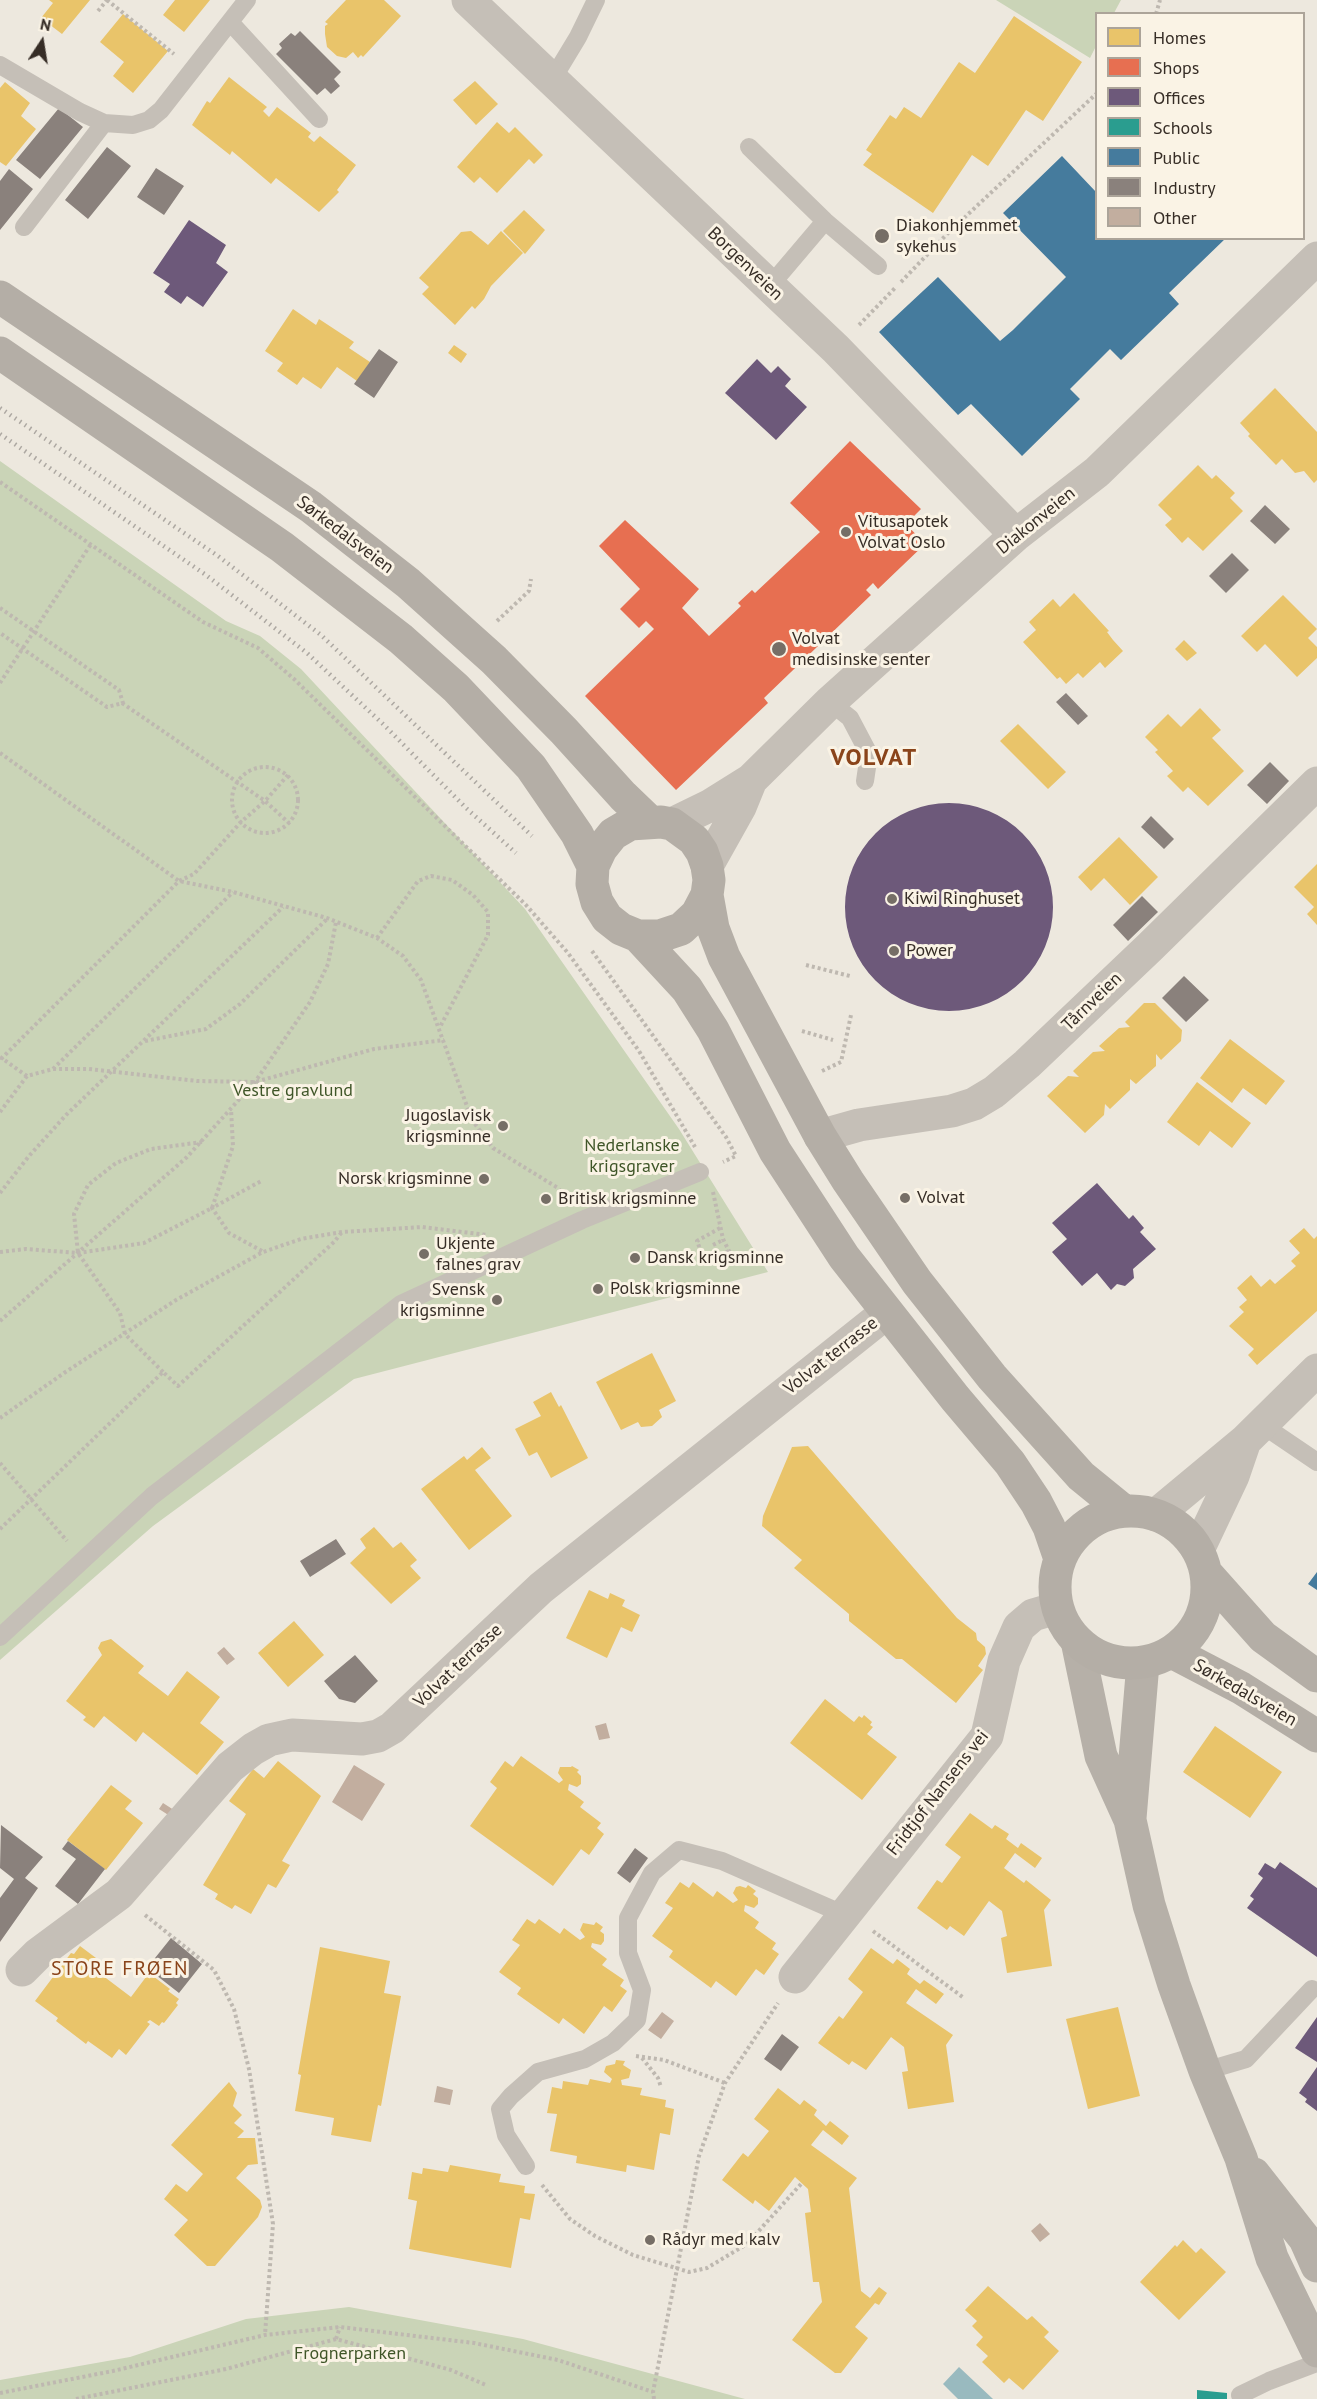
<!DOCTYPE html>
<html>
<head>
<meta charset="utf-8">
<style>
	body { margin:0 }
	#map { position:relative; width:1317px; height:2399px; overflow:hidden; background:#ede8de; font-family:"PT Sans",sans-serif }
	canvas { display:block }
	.legend { position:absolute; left:1095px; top:12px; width:210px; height:228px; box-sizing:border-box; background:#faf3e5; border:2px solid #aca499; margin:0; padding:8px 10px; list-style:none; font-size:18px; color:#362d26 }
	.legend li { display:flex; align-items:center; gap:12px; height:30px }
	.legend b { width:30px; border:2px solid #aca499 }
	.north { position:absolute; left:12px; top:12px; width:60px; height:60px; -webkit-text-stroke:4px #faf3e5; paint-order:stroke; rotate:12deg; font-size:16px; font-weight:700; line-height:24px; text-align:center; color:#362d26 }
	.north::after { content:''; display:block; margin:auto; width:21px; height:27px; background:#362d26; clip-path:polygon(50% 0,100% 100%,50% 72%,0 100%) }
</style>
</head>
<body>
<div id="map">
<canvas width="1317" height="2399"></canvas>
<ul class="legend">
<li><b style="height:16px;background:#e9c46a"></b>Homes</li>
<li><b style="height:16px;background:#e76f51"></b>Shops</li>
<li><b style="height:16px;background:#6d597a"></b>Offices</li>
<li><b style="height:16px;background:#2a9d8f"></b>Schools</li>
<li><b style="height:16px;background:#457b9d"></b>Public</li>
<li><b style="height:16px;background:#8a817c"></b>Industry</li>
<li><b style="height:16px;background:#c2ae9f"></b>Other</li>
</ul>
<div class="north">N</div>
</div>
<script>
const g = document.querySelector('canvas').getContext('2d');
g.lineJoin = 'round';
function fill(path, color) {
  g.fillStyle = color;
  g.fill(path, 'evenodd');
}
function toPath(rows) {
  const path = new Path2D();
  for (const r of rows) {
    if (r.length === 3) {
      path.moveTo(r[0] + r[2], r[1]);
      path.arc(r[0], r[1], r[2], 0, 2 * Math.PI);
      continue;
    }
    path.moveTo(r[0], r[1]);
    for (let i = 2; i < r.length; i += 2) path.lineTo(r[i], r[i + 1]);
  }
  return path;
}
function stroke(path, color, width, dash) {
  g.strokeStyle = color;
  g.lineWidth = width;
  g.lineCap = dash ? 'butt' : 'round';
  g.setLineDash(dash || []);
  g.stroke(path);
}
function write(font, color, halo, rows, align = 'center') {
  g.font = font + ' "PT Sans",sans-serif';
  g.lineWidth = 6;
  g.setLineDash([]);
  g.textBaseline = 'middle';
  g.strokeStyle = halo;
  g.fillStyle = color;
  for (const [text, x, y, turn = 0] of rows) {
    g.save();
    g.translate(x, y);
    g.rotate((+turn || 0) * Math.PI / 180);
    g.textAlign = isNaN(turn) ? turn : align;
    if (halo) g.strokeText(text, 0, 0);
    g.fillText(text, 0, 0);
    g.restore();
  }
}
fill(toPath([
	[996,0,1121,0,1114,13,1096,14,1096,46,1090,58],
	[0,461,226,621,260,636,301,669,525,909,679,1129,768,1272,354,1379,153,1526,0,1660],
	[349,2307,523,2339,745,2399,0,2399,0,2380,130,2357,246,2319]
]), '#cad4b7');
fill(toPath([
	[959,2367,993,2399,958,2399,943,2384]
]), '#99babf');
fill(toPath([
	[49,0,90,0,62,34,41,18,53,3],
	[175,0,210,0,184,32,163,15],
	[346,0,384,0,401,16,363,57,361,55,358,58,353,52,346,58,337,56,327,47,325,34,325,26,328,24,325,22],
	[123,14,168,51,133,93,113,76,124,62,100,42],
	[1014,16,1082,62,1043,121,1026,110,988,166,972,155,933,213,863,165,872,154,866,150,890,115,896,119,904,107,921,118,959,62,975,73],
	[229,77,267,107,263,111,269,117,277,107,311,133,308,137,314,142,320,136,356,165,337,190,339,192,319,212,276,178,271,184,232,151,230,155,192,125,207,101,210,103],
	[475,81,498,104,476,125,453,100],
	[5,82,30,103,21,116,36,129,6,166,0,162,0,88],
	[497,122,509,133,515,127,543,155,534,164,529,159,497,193,480,177,474,183,457,167],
	[524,210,545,230,525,254,503,231],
	[471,231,488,245,501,231,523,253,491,286,484,299,475,309,472,306,455,325,422,294,429,287,419,278,461,232],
	[293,309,316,325,319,319,354,342,349,348,370,362,357,381,337,367,321,389,303,377,297,385,277,371,283,363,265,351],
	[454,345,467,354,461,363,448,353],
	[1275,388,1317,432,1317,480,1314,483,1304,471,1295,473,1282,459,1276,465,1248,436,1250,434,1240,423],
	[1198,465,1212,479,1216,475,1235,493,1230,498,1243,511,1203,551,1188,537,1182,543,1165,525,1172,519,1158,505],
	[1074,593,1109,631,1107,632,1113,640,1123,651,1105,668,1100,662,1083,678,1078,673,1066,684,1060,677,1057,679,1023,642,1036,630,1029,622,1053,599,1060,607],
	[1283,595,1317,629,1308,638,1317,647,1317,658,1297,677,1265,644,1257,652,1241,636],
	[1184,640,1197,653,1187,661,1175,649],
	[1200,708,1221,730,1212,738,1244,771,1208,806,1188,787,1183,792,1167,776,1173,771,1155,752,1158,750,1145,737,1168,714,1181,727],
	[1018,724,1066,772,1048,789,1000,741],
	[1119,837,1158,877,1130,905,1104,878,1091,891,1078,877],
	[1317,864,1317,925,1307,914,1314,907,1294,887],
	[1144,1003,1155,1003,1182,1030,1181,1041,1161,1060,1156,1054,1156,1066,1136,1084,1130,1079,1130,1090,1110,1109,1105,1104,1104,1115,1085,1133,1047,1096,1068,1076,1079,1077,1073,1071,1093,1052,1105,1051,1099,1046,1119,1028,1130,1027,1125,1022],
	[1230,1039,1285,1081,1266,1105,1243,1088,1232,1103,1200,1078],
	[1197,1082,1251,1123,1232,1148,1210,1131,1199,1146,1167,1122],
	[1304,1228,1314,1239,1317,1236,1317,1311,1257,1365,1248,1355,1254,1349,1229,1326,1244,1312,1239,1307,1247,1300,1237,1288,1251,1275,1261,1287,1270,1279,1275,1284,1296,1266,1291,1261,1300,1253,1289,1241],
	[652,1353,676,1401,659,1410,662,1417,652,1426,641,1427,638,1422,621,1430,596,1382],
	[551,1392,559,1407,561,1405,588,1458,551,1478,537,1452,529,1456,515,1429,541,1416,533,1402],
	[808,1446,957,1618,976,1633,977,1640,985,1647,986,1654,978,1666,983,1670,956,1703,902,1659,896,1659,849,1621,849,1614,794,1568,802,1560,762,1526,763,1516,792,1447],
	[482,1447,491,1458,475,1470,512,1516,469,1550,421,1489,464,1456,467,1460],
	[374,1527,393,1548,401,1542,417,1560,410,1566,421,1578,391,1604,350,1563,366,1548,360,1539],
	[589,1590,608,1599,610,1593,625,1600,622,1606,640,1615,632,1632,621,1627,607,1658,566,1638],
	[294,1621,324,1655,288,1687,258,1653],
	[111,1639,144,1666,138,1673,168,1696,187,1671,220,1697,200,1723,224,1742,197,1775,143,1732,136,1742,104,1716,94,1728,83,1720,86,1717,66,1701,102,1655,98,1648,101,1642],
	[825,1699,854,1722,859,1716,862,1718,864,1715,872,1722,870,1725,873,1727,867,1734,897,1757,862,1800,790,1743],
	[1215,1726,1282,1772,1250,1818,1183,1772],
	[521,1756,559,1783,563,1780,558,1773,560,1767,571,1767,572,1766,579,1770,577,1772,581,1776,581,1784,577,1787,569,1784,568,1790,584,1802,580,1807,601,1823,597,1828,604,1834,589,1855,581,1849,553,1886,470,1826,497,1788,490,1782,505,1761,513,1767],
	[278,1761,321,1796,282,1861,290,1865,276,1888,268,1884,251,1914,235,1905,232,1909,215,1899,218,1894,203,1885,246,1814,229,1801,253,1769,264,1778],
	[111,1785,132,1801,125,1809,143,1823,106,1870,67,1840],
	[970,1813,992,1829,995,1825,1009,1834,1006,1839,1018,1848,1021,1843,1042,1858,1035,1868,1015,1853,1004,1868,1024,1883,1026,1880,1051,1900,1044,1910,1052,1966,1007,1973,1001,1938,1007,1936,1002,1911,989,1901,964,1936,950,1926,947,1930,917,1908,937,1880,942,1883,961,1857,945,1845],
	[680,1882,689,1888,693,1882,713,1897,717,1891,733,1903,738,1900,733,1893,736,1887,740,1886,746,1888,748,1885,756,1891,753,1894,758,1898,758,1904,754,1908,745,1905,744,1911,759,1922,755,1928,776,1943,772,1949,779,1954,764,1975,756,1969,736,1996,716,1981,711,1988,669,1957,673,1951,652,1936,673,1908,665,1903],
	[527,1919,535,1924,539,1919,560,1934,564,1928,580,1940,585,1937,580,1930,583,1923,594,1925,596,1922,603,1927,600,1931,604,1934,604,1941,601,1945,592,1943,591,1947,607,1959,602,1965,624,1980,620,1986,627,1991,612,2012,604,2006,584,2034,563,2018,559,2024,517,1994,521,1988,499,1972,520,1945,512,1940],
	[80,1946,96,1958,90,1966,131,1997,149,1973,170,1989,168,1991,179,1999,176,2003,178,2005,164,2023,162,2022,159,2026,150,2020,147,2022,150,2024,126,2055,119,2049,112,2058,88,2041,86,2044,56,2021,58,2018,35,2001,71,1953,74,1954],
	[320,1947,390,1961,384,1993,401,1996,381,2106,378,2105,371,2142,331,2135,334,2118,295,2111,301,2075,298,2074],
	[871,1948,893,1964,897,1959,910,1969,907,1974,920,1984,924,1980,944,1994,936,2004,916,1989,906,2003,953,2035,946,2045,954,2102,908,2109,902,2072,908,2071,904,2047,891,2037,866,2070,852,2061,849,2065,818,2043,839,2016,843,2019,863,1992,848,1979],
	[1118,2007,1140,2096,1088,2109,1066,2019],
	[616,2060,625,2061,623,2065,631,2070,629,2078,621,2080,622,2085,642,2088,640,2095,666,2100,665,2107,674,2109,670,2135,660,2133,654,2170,627,2165,626,2172,576,2163,577,2156,550,2151,557,2114,547,2113,552,2087,562,2089,563,2081,588,2085,590,2079,610,2083,612,2079,604,2072,606,2066,615,2064],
	[229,2082,237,2093,233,2106,242,2115,234,2123,244,2131,237,2138,255,2138,258,2164,248,2165,236,2178,260,2200,262,2207,258,2217,215,2266,207,2266,174,2235,188,2220,164,2199,176,2184,187,2192,203,2174,171,2145],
	[778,2088,800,2105,804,2100,817,2110,814,2115,826,2126,830,2121,849,2136,842,2145,823,2130,811,2145,857,2178,849,2188,861,2291,870,2298,879,2287,887,2293,879,2305,875,2303,855,2327,868,2338,841,2373,835,2373,792,2340,822,2302,819,2282,813,2282,805,2213,811,2212,808,2189,795,2177,769,2211,755,2200,753,2204,722,2180,743,2153,748,2157,769,2131,754,2119],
	[450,2165,501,2174,499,2182,525,2186,524,2193,535,2194,530,2220,520,2218,511,2268,409,2249,417,2201,408,2199,412,2172,422,2174,423,2168,448,2172],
	[1183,2240,1196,2253,1201,2248,1226,2272,1179,2320,1140,2282,1175,2245,1177,2247],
	[988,2286,1027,2320,1032,2316,1049,2332,1044,2337,1059,2351,1023,2390,1009,2378,1004,2383,982,2362,988,2356,976,2345,983,2337,972,2326,977,2321,965,2310]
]), '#e9c46a');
fill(toPath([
	[850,441,921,509,906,524,925,544,878,589,873,583,866,590,871,595,764,698,768,703,676,790,585,696,654,629,646,621,639,628,620,609,640,589,599,546,625,520,699,589,682,608,709,636,741,606,738,603,752,590,755,593,820,532,790,503]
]), '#e76f51');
fill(toPath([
	[189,220,226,245,216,263,228,272,203,307,187,296,181,304,164,292,170,284,153,273],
	[757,359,771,373,778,366,791,379,785,386,807,407,776,440,725,393],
	[949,907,104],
	[1097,1183,1129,1219,1133,1215,1144,1228,1140,1232,1156,1249,1133,1269,1134,1278,1125,1286,1117,1284,1111,1290,1097,1273,1082,1286,1052,1252,1067,1239,1052,1223],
	[1280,1862,1317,1888,1317,1957,1247,1908,1254,1899,1250,1896,1263,1878,1258,1874,1265,1863,1275,1869],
	[1317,2017,1317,2062,1295,2048],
	[1317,2067,1317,2111,1305,2102,1307,2099,1299,2093]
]), '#6d597a');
fill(toPath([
	[1197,2390,1227,2393,1227,2399,1197,2399]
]), '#2a9d8f');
fill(toPath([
	[1062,156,1096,192,1096,238,1226,238,1169,293,1179,304,1121,360,1110,349,1070,389,1080,399,1022,456,971,404,958,415,879,332,938,277,1000,341,1013,330,1066,277,1003,213],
	[1317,1572,1317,1590,1308,1584]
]), '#457b9d');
fill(toPath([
	[300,31,341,72,334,79,340,86,331,94,325,88,317,95,276,54,282,48,279,44,291,33,295,36],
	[59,108,83,127,40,179,16,160],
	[107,147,131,166,88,219,65,200],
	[156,168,184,186,164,215,137,197],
	[9,169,33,189,0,230,0,181],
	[379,349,398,362,374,398,354,384],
	[1265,505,1290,529,1275,544,1250,521],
	[1232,553,1249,570,1226,593,1209,576],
	[1066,693,1088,716,1078,725,1056,702],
	[1270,762,1289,781,1267,804,1247,785],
	[1151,816,1174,839,1164,849,1141,827],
	[1142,896,1158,912,1128,941,1113,925],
	[1184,976,1209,1000,1186,1022,1162,998],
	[336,1539,346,1554,310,1577,300,1561],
	[355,1655,378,1681,355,1703,339,1699,324,1681],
	[1,1825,43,1857,25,1878,38,1888,0,1942,0,1898,14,1879,0,1868],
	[68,1841,105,1869,78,1904,55,1886,76,1859,62,1849],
	[635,1848,648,1858,630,1883,617,1873],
	[171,1938,202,1964,179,1993,147,1968],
	[782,2034,799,2047,781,2071,764,2059]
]), '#8a817c');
fill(toPath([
	[224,1647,235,1659,227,1665,217,1653],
	[606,1723,610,1738,599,1740,595,1726],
	[354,1765,385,1784,362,1821,332,1802],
	[163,1803,177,1812,173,1818,159,1809],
	[662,2012,674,2021,661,2039,648,2030],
	[437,2086,453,2090,450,2105,434,2102],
	[1040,2223,1050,2234,1040,2242,1031,2231]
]), '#c2ae9f');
stroke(toPath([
	[107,0,174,54],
	[98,11,107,0],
	[1156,14,1160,0],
	[901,282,947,234,1096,94],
	[859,325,896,287],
	[0,482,203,622,258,648,294,679,526,905,568,953,639,1051,695,1147],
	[0,608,119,690,123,703,107,707,0,633],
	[497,621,529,591,531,579],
	[0,683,91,544],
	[122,703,265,801,289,823],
	[0,753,179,881,233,892,327,918,377,938,403,956,421,980,472,1120,493,1148,558,1188,567,1200],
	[265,800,33],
	[377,938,418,881,431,876,452,880,473,895,488,912,488,935,440,1027],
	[592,951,726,1137,736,1156,723,1162],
	[806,965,850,976],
	[802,1031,833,1040],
	[145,1041,206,1029,240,1004,327,919],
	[0,1057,27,1076,53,1069,89,1069,197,1081,255,1082,374,1049,444,1040],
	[1,1059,179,881,194,874,241,822,265,801,288,775],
	[53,1069,233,892],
	[822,1071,841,1062,851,1015],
	[0,1112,27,1076],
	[713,1192,723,1239,730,1253,736,1258,751,1262],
	[0,1193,29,1156,66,1115,283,907],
	[720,1228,697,1241,705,1262,729,1251],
	[713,1245,723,1240],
	[262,1251,229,1233,212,1208,263,1180],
	[0,1252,26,1249,78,1253,144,1243,212,1208,233,1146,231,1109],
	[0,1321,187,1157,255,1082,310,1002,328,964,336,922],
	[163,1372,125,1334,120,1313,78,1253,74,1214,88,1185,116,1163,151,1149,202,1142],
	[0,1418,64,1373,176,1300,263,1252,301,1239,342,1232,422,1227,487,1235],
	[0,1463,67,1541],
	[0,1529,163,1372,178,1386,334,1242,342,1232],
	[145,1915,214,1970,234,2009,249,2069,273,2224,265,2335],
	[873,1931,964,1998],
	[636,2056,664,2060,725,2083],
	[642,2058,658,2078,661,2087],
	[542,2185,570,2219,595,2236,633,2255,689,2272,707,2268,747,2244,801,2184],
	[336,2339,340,2327],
	[0,2393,113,2371,265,2335,340,2327,474,2343,558,2360,653,2392],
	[76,2399,226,2369,336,2339,451,2370,486,2385],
	[654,2399,653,2392,699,2156,725,2083,778,2003]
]), '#beb8b0', 4, [3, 3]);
stroke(toPath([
	[230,22,319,119],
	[0,65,80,112,104,123,133,125,149,120,161,110,247,0],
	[552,80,578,37,596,0],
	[749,147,825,221,878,266],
	[24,227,104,123],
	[769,287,825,221],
	[830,702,850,718,869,754,865,781],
	[1261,1424,1317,1462],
	[0,1637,152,1496,401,1304,582,1220,700,1172],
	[1205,2071,1246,2059,1312,1989],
	[526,2166,506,2135,500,2109,511,2096,538,2072,585,2059,613,2043,637,2020,642,1990,628,1953,628,1918,652,1873,679,1850,722,1861,843,1914],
	[1240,2395,1269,2381,1317,2363]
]), '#c5bfb7', 18);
stroke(toPath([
	[468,0,836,349,1016,535],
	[672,824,711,805,751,780,830,702,1016,535,1097,472,1317,258],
	[707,866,740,807,751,780],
	[820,1136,859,1125,952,1111,974,1104,994,1092,1027,1064,1150,947,1317,783],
	[1156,1515,1245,1441,1317,1370],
	[1198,1550,1233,1476,1245,1441],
	[22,1970,38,1954,119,1894,230,1767,253,1749,269,1740,292,1735,362,1739,378,1736,392,1728,541,1588,886,1313],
	[795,1977,987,1736,1004,1661,1019,1627,1033,1615,1057,1608]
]), '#c5bfb7', 33);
stroke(toPath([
	[1077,1641,1101,1756,1130,1820,1149,1905,1174,1985,1205,2071,1241,2158,1272,2258,1317,2351],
	[1130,1818,1143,1663],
	[1254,2174,1305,2239,1317,2266]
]), '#b6b0a8', 33);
stroke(toPath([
	[0,297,311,507,408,583,494,660,564,731,623,796,649,821],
	[0,353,282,547,401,639,456,688,531,767,577,834,593,866],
	[707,895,697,914,681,929,660,936,638,936,621,929,607,918,597,902,592,884,593,866,601,849,613,834,630,824,661,822,672,824,694,840,702,852,707,866,709,880,707,895,713,928,724,957,820,1136,848,1181,917,1282,992,1377,1081,1476,1124,1511],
	[638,936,687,989,713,1030,775,1151,844,1257,955,1398,1010,1463,1036,1502,1049,1527,1060,1559],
	[1131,1587,76],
	[1206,1573,1263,1637,1317,1676],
	[1172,1652,1241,1688,1317,1736]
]), '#b4aea6', 33);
stroke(toPath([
	[0,408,218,556,321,635,532,836],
	[0,434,206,575,307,653,384,725,466,808,516,853]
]), '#ada8a2', 4.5, [1.5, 4.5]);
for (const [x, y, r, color] of [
	[882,236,8,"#766e66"],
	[846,532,6,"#766e66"],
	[779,649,8,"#766e66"],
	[892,899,6,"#766e66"],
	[894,951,6,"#766e66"],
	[503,1126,6,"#766e66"],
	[484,1179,6,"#766e66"],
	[905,1198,6,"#766e66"],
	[546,1199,6,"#766e66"],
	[424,1254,6,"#766e66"],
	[635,1258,6,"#766e66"],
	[598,1289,6,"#766e66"],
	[497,1300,6,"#766e66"],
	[650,2240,6,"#766e66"]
]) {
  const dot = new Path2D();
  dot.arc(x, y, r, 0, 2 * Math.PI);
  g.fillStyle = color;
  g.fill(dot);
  stroke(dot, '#faf3e5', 2);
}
write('18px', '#362d26', '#faf3e5', [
	["Diakonhjemmet",896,226],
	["sykehus",896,247],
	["Vitusapotek",858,522],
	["Volvat Oslo",858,543],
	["Volvat",792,639],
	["medisinske senter",792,660],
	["Kiwi Ringhuset",904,899],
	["Power",906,951],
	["Jugoslavisk",491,1116,"right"],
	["krigsminne",491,1137,"right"],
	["Norsk krigsminne",472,1179,"right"],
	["Volvat",917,1198],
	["Britisk krigsminne",558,1199],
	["Ukjente",436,1244],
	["falnes grav",436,1265],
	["Dansk krigsminne",647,1258],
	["Polsk krigsminne",610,1289],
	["Svensk",485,1290,"right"],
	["krigsminne",485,1311,"right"],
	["Rådyr med kalv",662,2240]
], 'left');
write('18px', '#362d26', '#faf3e5', [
	["Borgenveien",745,264,44],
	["Diakonveien",1036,521,-39],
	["Sørkedalsveien",345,535,37],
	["Tårnveien",1092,1002,-44],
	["Volvat terrasse",831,1356,-38],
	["Volvat terrasse",458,1666,-43],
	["Sørkedalsveien",1245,1693,30],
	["Fridtjof Nansens vei",938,1793,-52]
]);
write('18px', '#3f5628', '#faf3e5', [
	["Vestre gravlund",293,1091],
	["Nederlanske",632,1146],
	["krigsgraver",632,1167],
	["Frognerparken",350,2354]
]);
g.letterSpacing = '1.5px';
write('20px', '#8a441a', '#faf3e5', [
	["STORE FRØEN",120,1969]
]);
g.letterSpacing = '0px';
g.letterSpacing = '1.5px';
write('bold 24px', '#8a441a', '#faf3e5', [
	["VOLVAT",874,758]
]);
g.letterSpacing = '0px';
</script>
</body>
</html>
